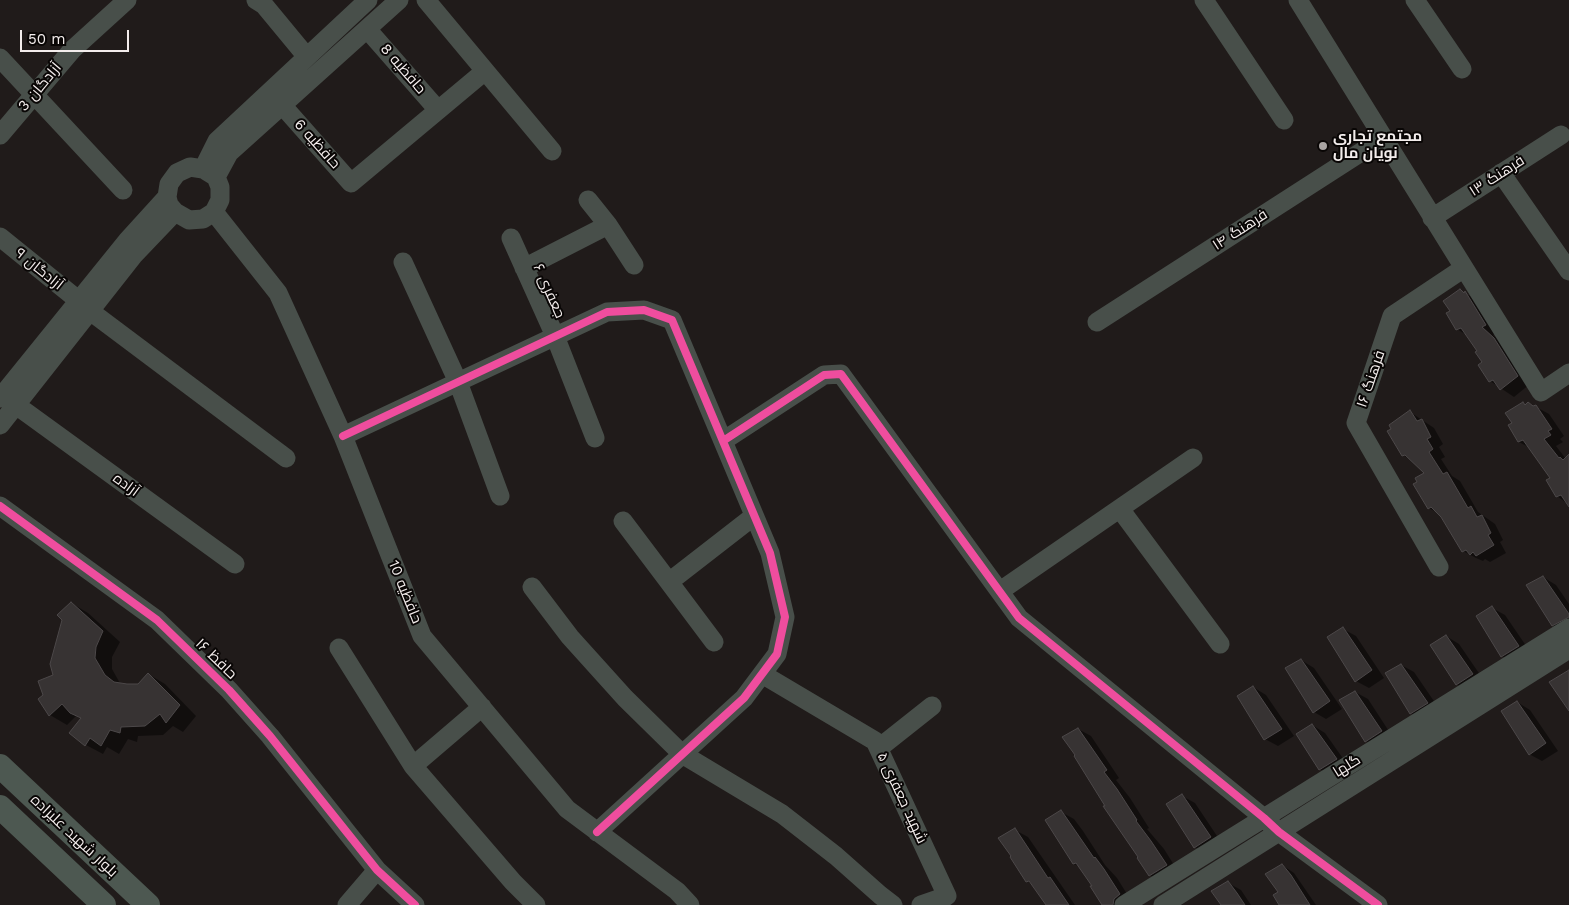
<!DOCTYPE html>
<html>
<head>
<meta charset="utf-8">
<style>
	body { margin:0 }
	#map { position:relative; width:1569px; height:905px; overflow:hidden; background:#201b1a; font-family:"Work Sans",sans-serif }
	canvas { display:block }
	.scale { position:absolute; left:20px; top:30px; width:109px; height:22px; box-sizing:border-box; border:2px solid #f3edec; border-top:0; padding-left:6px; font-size:15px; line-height:18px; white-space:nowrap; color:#f3edec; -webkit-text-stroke:4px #090605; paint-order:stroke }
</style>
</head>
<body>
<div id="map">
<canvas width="1569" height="905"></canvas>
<div class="scale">50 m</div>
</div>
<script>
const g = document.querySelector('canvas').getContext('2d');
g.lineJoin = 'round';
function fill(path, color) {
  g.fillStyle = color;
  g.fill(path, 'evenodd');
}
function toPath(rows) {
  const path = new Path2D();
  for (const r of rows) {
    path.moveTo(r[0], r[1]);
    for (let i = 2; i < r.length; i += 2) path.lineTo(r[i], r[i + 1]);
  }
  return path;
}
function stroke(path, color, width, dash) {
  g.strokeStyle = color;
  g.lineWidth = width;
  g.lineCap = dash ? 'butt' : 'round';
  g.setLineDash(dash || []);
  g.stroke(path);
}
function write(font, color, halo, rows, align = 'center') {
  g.font = font + ' "Work Sans",Cairo,sans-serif';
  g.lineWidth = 4;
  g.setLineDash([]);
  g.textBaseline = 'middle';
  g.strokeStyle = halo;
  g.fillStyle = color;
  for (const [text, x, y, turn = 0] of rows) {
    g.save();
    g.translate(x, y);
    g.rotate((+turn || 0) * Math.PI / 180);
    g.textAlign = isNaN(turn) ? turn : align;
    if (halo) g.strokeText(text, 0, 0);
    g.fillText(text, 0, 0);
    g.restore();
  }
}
fill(toPath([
	[1460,291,1478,300,1498,332,1493,335,1507,346,1530,384,1514,397,1490,381,1479,352,1468,336,1457,329,1452,311],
	[1529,403,1549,414,1564,436,1560,439,1563,442,1556,446,1566,459,1569,460,1569,505,1557,496,1551,478,1530,448,1519,442,1514,423],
	[1410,412,1434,428,1443,444,1439,447,1445,457,1441,459,1452,476,1460,481,1478,512,1495,524,1503,540,1500,542,1506,553,1490,562,1485,559,1483,561,1476,558,1463,551,1440,514,1429,508,1426,473,1414,462,1403,455],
	[1543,577,1556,585,1569,604,1569,630,1565,632,1552,625],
	[71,603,88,613,120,642,112,657,112,669,121,685,139,685,148,674,165,684,196,716,183,732,173,726,163,735,138,736,137,742,128,739,119,754,107,747,103,754,86,745,71,733,82,718,77,715,67,725,50,715,45,695,55,676],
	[1492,608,1505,615,1531,653,1515,663,1502,656],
	[1343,629,1356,636,1384,678,1369,688,1356,681],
	[1446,636,1459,644,1485,682,1469,692,1456,684],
	[1301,660,1314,668,1342,709,1326,719,1314,712],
	[1401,665,1414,672,1440,710,1424,720,1411,713],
	[1253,687,1266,695,1294,736,1278,746,1265,739],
	[1355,692,1368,699,1394,739,1378,748,1366,741],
	[1517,702,1530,710,1558,751,1542,761,1529,754],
	[1312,725,1325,733,1349,767,1333,777,1320,769],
	[1078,729,1091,736,1119,778,1116,780,1130,798,1149,828,1147,829,1164,849,1179,873,1162,883,1150,875,1140,858,1094,788,1095,787],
	[1182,796,1195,803,1223,845,1207,855,1195,847],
	[1061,812,1074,819,1083,831,1105,865,1117,878,1132,902,1129,905,1104,905,1093,886,1080,867,1074,864],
	[1015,830,1028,837,1075,905,1048,905,1033,885,1027,881],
	[1282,865,1294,873,1316,905,1287,905],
	[1228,883,1241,890,1251,905,1222,905]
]), '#0007');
const building = toPath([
	[1460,289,1464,293,1465,291,1486,325,1482,327,1494,338,1518,376,1500,390,1493,380,1489,382,1478,365,1482,362,1475,352,1477,351,1461,328,1456,330,1446,313,1450,311,1443,301,1460,289],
	[1523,402,1525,405,1528,402,1533,406,1536,405,1552,429,1548,431,1551,435,1544,439,1559,458,1560,457,1563,460,1569,454,1569,507,1561,495,1556,497,1546,480,1550,478,1523,440,1518,442,1508,425,1512,423,1505,413,1523,402],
	[1410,410,1417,421,1422,419,1431,437,1427,439,1433,449,1429,452,1443,474,1447,472,1468,508,1471,506,1477,517,1482,515,1491,533,1488,535,1494,545,1476,556,1473,552,1470,555,1466,550,1462,552,1441,517,1431,507,1428,509,1413,484,1417,482,1415,478,1424,473,1405,455,1402,456,1387,431,1391,429,1389,425,1410,410],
	[1543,576,1569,614,1569,617,1552,626,1526,585,1543,576],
	[71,602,103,631,96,647,95,658,105,675,114,682,127,684,138,684,148,673,180,705,166,723,160,714,145,726,121,727,120,733,110,730,101,746,90,738,85,746,69,733,81,718,70,713,62,704,49,716,38,699,43,695,38,681,53,675,50,664,62,620,57,615,71,602],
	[1492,606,1519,646,1501,657,1476,616,1492,606],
	[1343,627,1372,670,1355,682,1327,637,1343,627],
	[1446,635,1473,674,1456,685,1430,645,1446,635],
	[1301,659,1330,701,1313,713,1285,668,1301,659],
	[1401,664,1428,703,1410,714,1385,673,1401,664],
	[1569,670,1569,711,1549,682,1569,670],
	[1253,686,1282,729,1264,740,1237,696,1253,686],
	[1355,691,1382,731,1365,742,1339,700,1355,691],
	[1517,701,1546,743,1529,755,1501,711,1517,701],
	[1312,724,1337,759,1319,770,1296,734,1312,724],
	[1078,728,1107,770,1104,772,1117,789,1137,820,1136,821,1151,841,1167,865,1149,876,1137,858,1138,857,1103,806,1105,806,1074,756,1075,755,1062,737,1078,728],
	[1182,794,1211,837,1194,848,1166,804,1182,794],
	[1061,810,1094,858,1095,857,1104,869,1120,894,1114,899,1113,905,1102,905,1090,886,1092,886,1076,863,1073,864,1045,820,1061,810],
	[1015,828,1048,878,1050,877,1069,905,1046,905,1029,881,1026,882,1010,857,1011,856,998,838,1015,828],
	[1282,864,1291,875,1310,905,1279,905,1273,895,1278,892,1265,874,1282,864],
	[1228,881,1237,893,1245,905,1221,905,1211,891,1228,881]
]);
fill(building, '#373333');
stroke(building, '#4c4849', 1);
stroke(toPath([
	[256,0,264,5,307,57],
	[426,0,552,151],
	[1204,0,1284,120],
	[1298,0,1541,392,1569,373],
	[1415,0,1462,69],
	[367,29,438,110],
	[0,58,123,190],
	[282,105,351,183,485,71],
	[0,135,72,50,127,0],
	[203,169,217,141,368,0],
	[1501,173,1569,271],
	[216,177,229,153,399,0],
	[588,200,608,225,634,265],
	[214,212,278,293,343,436,422,636,567,809,677,891,690,905],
	[1432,218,1561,135],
	[0,237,78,300],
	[511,238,555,336,595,438],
	[403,262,458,382,500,496],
	[524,268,608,225],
	[90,311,286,458],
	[1097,322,1383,138],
	[0,398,127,241,167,197,169,184,177,173,190,167,203,169,216,177,220,187,220,200,214,212,203,219,189,220,175,212,169,205,167,197],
	[16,405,235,564],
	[0,425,133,256,175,212],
	[343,436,607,312,644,310,672,320,770,553,785,617,777,654,744,698,597,832],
	[723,441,824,375,841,374,1019,618,1264,818,1279,832,1378,905],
	[0,506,157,620,229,690,270,736,377,870,415,905],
	[1120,509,1220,644],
	[623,521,669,582,754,516],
	[1439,567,1356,423,1392,316,1464,268],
	[669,582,714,642],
	[532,587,570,637,625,698,682,754,782,814,836,856,880,895,893,905],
	[1000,591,1193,458],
	[339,648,413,766,513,882,536,905],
	[762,674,875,741,947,896,921,905],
	[879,748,932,706],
	[413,766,482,707],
	[347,905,377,870],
	[1124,905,1569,628],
	[1163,905,1569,649]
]), '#484f4a', 19);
stroke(toPath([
	[0,766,148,905],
	[0,807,104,905]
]), '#4d5851', 24);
stroke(toPath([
	[343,436,607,312,644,310,672,320,770,553,785,617,777,654,744,698,597,832],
	[723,441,824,375,841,374,1019,618,1264,818,1279,832,1378,905],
	[0,506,157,620,229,690,270,736,377,870,415,905]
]), '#ef4d9e', 8);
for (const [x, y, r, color] of [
	[1323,146,5,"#a9a4a2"]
]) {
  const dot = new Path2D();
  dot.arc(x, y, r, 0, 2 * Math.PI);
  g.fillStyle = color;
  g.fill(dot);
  stroke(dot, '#090605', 2);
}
write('15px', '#f3edec', '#090605', [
	["حافظیه 8",403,69,49],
	["آزادگان 3",40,87,-50],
	["حافظیه 6",317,144,48],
	["فرهنگ ۱۳",1497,176,-33],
	["فرهنگ ۱۴",1240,230,-33],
	["آزادگان ۹",39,269,39],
	["جعفری ۶",549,291,66],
	["فرهنگ ۱۶",1371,379,-71],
	["آزاده",126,485,36],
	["حافظیه 10",405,592,68],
	["حافظ ۱۶",216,659,44],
	["گلها",1347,766,-32],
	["شهید جعفری ۵",902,798,65],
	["بلوار شهید علیزاده",74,836,43]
]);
write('bold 15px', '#f3edec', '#090605', [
	["مجتمع تجاری",1333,137],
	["نویان مال",1333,154]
], 'left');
</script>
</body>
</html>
